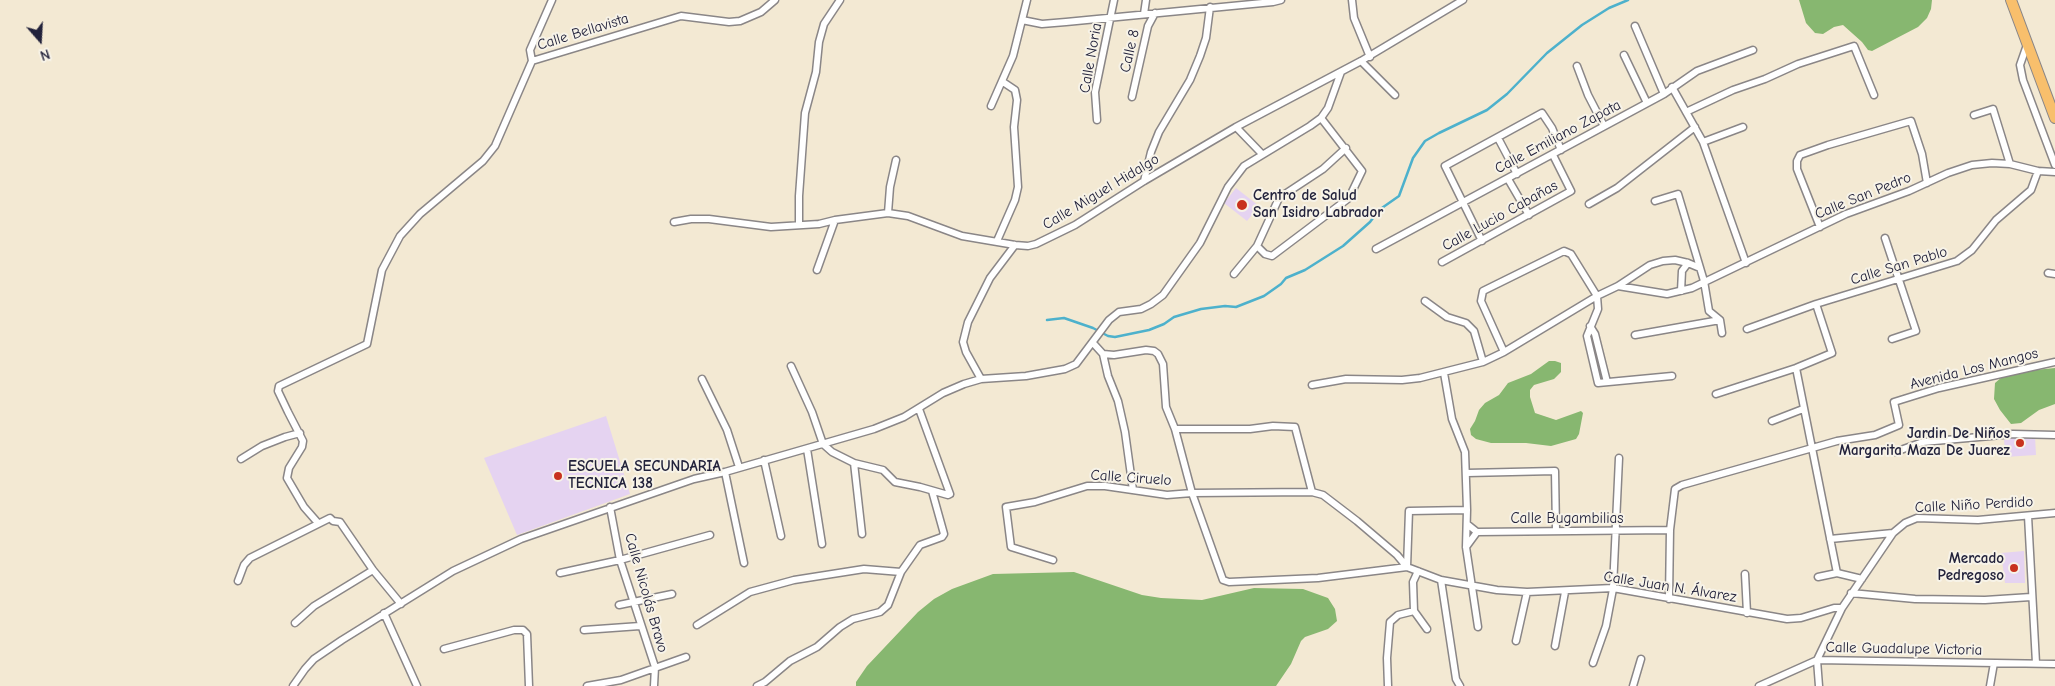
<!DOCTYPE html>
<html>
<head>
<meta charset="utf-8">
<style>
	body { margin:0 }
	#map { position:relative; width:2055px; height:686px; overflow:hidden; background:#f3e9d3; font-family:"Comic Neue",sans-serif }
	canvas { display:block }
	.north { position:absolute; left:15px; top:15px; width:50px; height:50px; -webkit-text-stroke:4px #f7f3e8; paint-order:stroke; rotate:161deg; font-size:14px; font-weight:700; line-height:20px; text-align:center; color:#22223b }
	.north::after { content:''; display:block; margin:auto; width:18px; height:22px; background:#22223b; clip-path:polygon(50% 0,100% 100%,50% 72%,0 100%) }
</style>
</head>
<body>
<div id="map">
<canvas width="2055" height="686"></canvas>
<div class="north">N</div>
</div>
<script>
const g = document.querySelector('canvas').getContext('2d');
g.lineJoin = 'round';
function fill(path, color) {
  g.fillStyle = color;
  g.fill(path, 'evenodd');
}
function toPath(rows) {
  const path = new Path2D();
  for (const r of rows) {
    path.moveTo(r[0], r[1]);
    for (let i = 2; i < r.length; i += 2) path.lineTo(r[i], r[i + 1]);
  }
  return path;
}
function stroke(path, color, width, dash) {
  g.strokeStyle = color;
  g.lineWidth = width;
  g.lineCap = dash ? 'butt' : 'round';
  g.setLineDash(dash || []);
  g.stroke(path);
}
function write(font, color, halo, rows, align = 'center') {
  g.font = font + ' "Comic Neue",sans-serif';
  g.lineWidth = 4;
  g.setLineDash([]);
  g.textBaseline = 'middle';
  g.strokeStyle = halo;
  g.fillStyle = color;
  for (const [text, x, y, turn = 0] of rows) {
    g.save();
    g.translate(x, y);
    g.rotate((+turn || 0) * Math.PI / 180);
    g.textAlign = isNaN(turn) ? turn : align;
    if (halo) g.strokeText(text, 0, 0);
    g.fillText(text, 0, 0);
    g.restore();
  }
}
fill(toPath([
	[1236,188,1259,206,1247,221,1224,203],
	[606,416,630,494,517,535,484,458],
	[2035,436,2036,455,2005,457,2004,438],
	[2024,551,2025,583,2005,583,2001,553]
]), '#e5d3f1');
fill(toPath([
	[1799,0,1932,0,1931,9,1927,18,1918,27,1872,51,1868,50,1862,42,1843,25,1834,27,1823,34,1815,33,1806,23],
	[1549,361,1555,361,1561,363,1561,372,1554,379,1534,385,1530,390,1530,397,1535,413,1556,420,1581,411,1583,413,1579,434,1576,439,1551,446,1526,443,1491,443,1476,439,1471,435,1470,429,1475,421,1479,410,1485,403,1499,395,1508,383,1531,374],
	[2055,368,2055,404,2039,410,2021,423,2011,424,2000,410,1994,399,1995,383,2002,377,2025,371],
	[1074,572,1142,595,1161,598,1202,600,1254,588,1303,589,1328,598,1335,609,1337,621,1328,629,1305,637,1301,641,1291,664,1276,686,856,686,856,682,867,666,918,612,934,599,952,589,993,574]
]), '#87b770');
stroke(toPath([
	[1047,320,1064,318,1093,328,1108,336,1115,337,1149,330,1164,324,1174,317,1201,309,1225,306,1236,307,1264,296,1281,284,1286,278,1305,270,1343,246,1370,222,1379,210,1399,196,1413,158,1425,141,1439,133,1487,110,1507,94,1547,53,1582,25,1609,8,1628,0]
]), '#4db1cc', 2.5);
const minor = toPath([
	[1352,0,1354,18,1370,57],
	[1144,14,1146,0],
	[1022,20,1042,24,1066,22,1273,2,1281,0],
	[1635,26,1664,94],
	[2027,45,2020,65,2023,80,2055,165],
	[1624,55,1647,103],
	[532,61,681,16,729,22,740,21,761,12,775,0],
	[532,61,530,50,552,0],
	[1361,61,1395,95],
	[1577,66,1588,95,1604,126],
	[1672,87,1703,142,1746,263],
	[1132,97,1148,26,1155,13],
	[991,106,1013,56,1027,0],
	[1686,112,1733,90,1765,79,1798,64,1854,46,1874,95],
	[1974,115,1993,109,2010,164],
	[1097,120,1095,92,1114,0],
	[1236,127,1262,154],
	[1498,138,1517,174],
	[1703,142,1743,127],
	[1508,179,1529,215],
	[1144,181,1151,152,1159,132,1190,80,1200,56,1206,38,1210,7],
	[1655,201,1678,194,1704,281,1709,311,1720,320,1722,333],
	[1589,204,1617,188,1695,127],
	[888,213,890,187,896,160],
	[674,222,691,219,709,219,771,227,819,224,835,220,888,213,908,216,962,236,1015,245,1028,246,1036,244,1075,225,1144,181,1236,127,1361,61,1463,0],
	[799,225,799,196,805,113,816,72,819,42,824,24,840,0],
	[1820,227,1797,169,1797,161,1800,155,1828,145,1911,121,1922,154,1927,183],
	[1885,238,1916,331,1892,339],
	[997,241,1015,200,1018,187,1014,127,1017,100,1015,90,1003,82],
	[1482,241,1445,166,1542,113,1552,128,1561,150],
	[1257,246,1265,254,1272,256,1349,198,1362,171,1321,118],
	[1376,249,1664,94,1697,71,1753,50],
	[1442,262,1571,191,1553,155],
	[817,270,835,220],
	[2048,273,2055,274],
	[1234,274,1257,246,1279,198,1323,169,1346,148],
	[1618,286,1667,294,1692,288,1846,214,1909,191,1948,173,1972,165,1992,163,2010,164,2038,171,2055,172],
	[1681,291,1682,271,1688,263],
	[1425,301,1447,317,1466,323,1474,331,1483,362],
	[1590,326,1595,334,1607,382],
	[1747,329,1816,304,1957,261,1972,250,1996,220,2031,190,2038,171],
	[1635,335,1720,320],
	[1093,343,1103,354,1114,355,1146,350,1154,351,1158,354,1163,364,1166,407,1175,429,1192,493,1223,580,1229,582,1318,578,1407,567],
	[1504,352,1481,301,1483,291,1564,251,1571,254,1597,296,1598,309,1587,336,1598,383,1672,376],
	[1103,354,1108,376,1118,401,1125,432,1133,490],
	[791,366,812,412,823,444,832,452,854,463,883,470,895,482,920,487,948,495,950,494,919,409],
	[1796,368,1837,573],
	[1444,373,1452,419,1465,452,1467,510,1466,547,1478,627],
	[702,379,727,430,739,467],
	[981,379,966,352,963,342,968,322,990,278,1015,245],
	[1312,385,1346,379,1402,380,1420,378,1483,362,1504,352,1597,296,1618,286,1650,265,1663,261,1675,260,1688,263,1700,268],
	[1716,394,1796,368,1832,353,1816,304],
	[1772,421,1803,409],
	[1175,429,1250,429,1273,426,1295,427,1312,492],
	[807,449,822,544],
	[1895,452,1923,442,2013,434,2055,435],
	[241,459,262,446,285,437,300,433],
	[764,460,781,536],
	[854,463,862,534],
	[725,472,744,563],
	[1467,473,1555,471,1556,530],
	[610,507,620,560,655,667,654,686],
	[2028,516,2036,663],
	[318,523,304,507,287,478,289,468,302,447,303,441,288,412,278,391,279,386,367,344,382,270,400,236,420,214,483,161,495,146,532,61],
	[1467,524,1477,532,1670,530],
	[1830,539,1893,533],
	[1466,547,1477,532],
	[1053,560,1011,547,1006,507,1035,502,1087,486,1105,486,1167,495,1192,493,1312,492,1323,495,1357,521,1397,555,1407,567,1441,580,1497,590,1527,592,1613,588,1787,619,1801,618,1834,608,1842,608],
	[1407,567,1409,511,1467,510],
	[1418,571,1413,582,1414,611,1427,629],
	[560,573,620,560,710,535],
	[1745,574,1747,613],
	[1818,577,1837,573,1862,579],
	[1441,580,1456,679,1460,686],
	[238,581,244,565,250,558,330,518,333,521,340,522,373,570,401,604],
	[1613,588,1619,458],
	[1851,593,1915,599,1985,600,2031,597],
	[1669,599,1670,530,1675,489,1682,485,1837,441,1875,435,1899,425,1894,402,1939,388,2055,362],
	[619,605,672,594],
	[384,613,417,686],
	[295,623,314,606,373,570],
	[697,625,750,592,794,580,864,569,901,572],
	[584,630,640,626],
	[1516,641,1527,592],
	[1555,646,1565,592],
	[444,649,514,630,523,630,527,634,529,686],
	[1593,663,1606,626,1613,589],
	[293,686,305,669,314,659,342,640,453,571,521,539,694,479,725,472,874,429,904,417,943,393,964,384,981,379,1026,376,1065,369,1076,364,1109,320,1119,312,1141,309,1151,304,1163,295,1200,243,1228,187,1244,166,1310,126,1321,118,1328,108,1341,72],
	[587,686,621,680,686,657],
	[757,686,765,682,790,661,817,647,840,627,853,619,880,612,888,605,901,572,920,545,942,537,944,534,932,491],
	[1388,686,1387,658,1390,622,1398,615,1414,611],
	[1633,686,1641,659],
	[1759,686,1817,660,2055,664],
	[1819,686,1817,660,1842,608,1893,533,1905,523,1917,518,1978,520,2055,513],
	[1990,686,1994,663]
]);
const primary = toPath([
	[2011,0,2055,118]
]);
stroke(minor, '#8a8687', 9);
stroke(primary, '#8a8687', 12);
stroke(minor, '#fff', 6);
stroke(primary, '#f8bf6c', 10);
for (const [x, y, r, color] of [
	[1242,205,6,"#c8321e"],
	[2020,443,5,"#c8321e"],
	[558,476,5,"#c8321e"],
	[2014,568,5,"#c8321e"]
]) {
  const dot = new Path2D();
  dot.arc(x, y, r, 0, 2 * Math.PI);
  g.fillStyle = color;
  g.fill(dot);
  stroke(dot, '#f7f3e8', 2);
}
write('15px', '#22223b', '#f7f3e8', [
	["Calle Bellavista",583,32,-17],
	["Calle 8",1130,51,-77],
	["Calle Noria",1091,58,-80],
	["Calle Emiliano Zapata",1558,137,-28],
	["Calle Miguel Hidalgo",1101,192,-31],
	["Calle San Pedro",1863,196,-22],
	["Calle Lucio Cabañas",1500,216,-29],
	["Calle San Pablo",1899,266,-17],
	["Avenida Los Mangos",1974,369,-14],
	["Calle Ciruelo",1131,478,4],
	["Calle Niño Perdido",1974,505,-3],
	["Calle Bugambilias",1567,519],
	["Calle Juan N. Álvarez",1670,587,9],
	["Calle Nicolás Bravo",646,593,74],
	["Calle Guadalupe Victoria",1904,649,1]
]);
write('bold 15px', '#22223b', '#f7f3e8', [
	["Centro de Salud",1253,196],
	["San Isidro Labrador",1253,213],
	["Jardin De Niños",2010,434,"right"],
	["Margarita Maza De Juarez",2010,451,"right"],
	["ESCUELA SECUNDARIA",568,467],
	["TECNICA 138",568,484],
	["Mercado",2004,559,"right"],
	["Pedregoso",2004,576,"right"]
], 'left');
</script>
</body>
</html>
